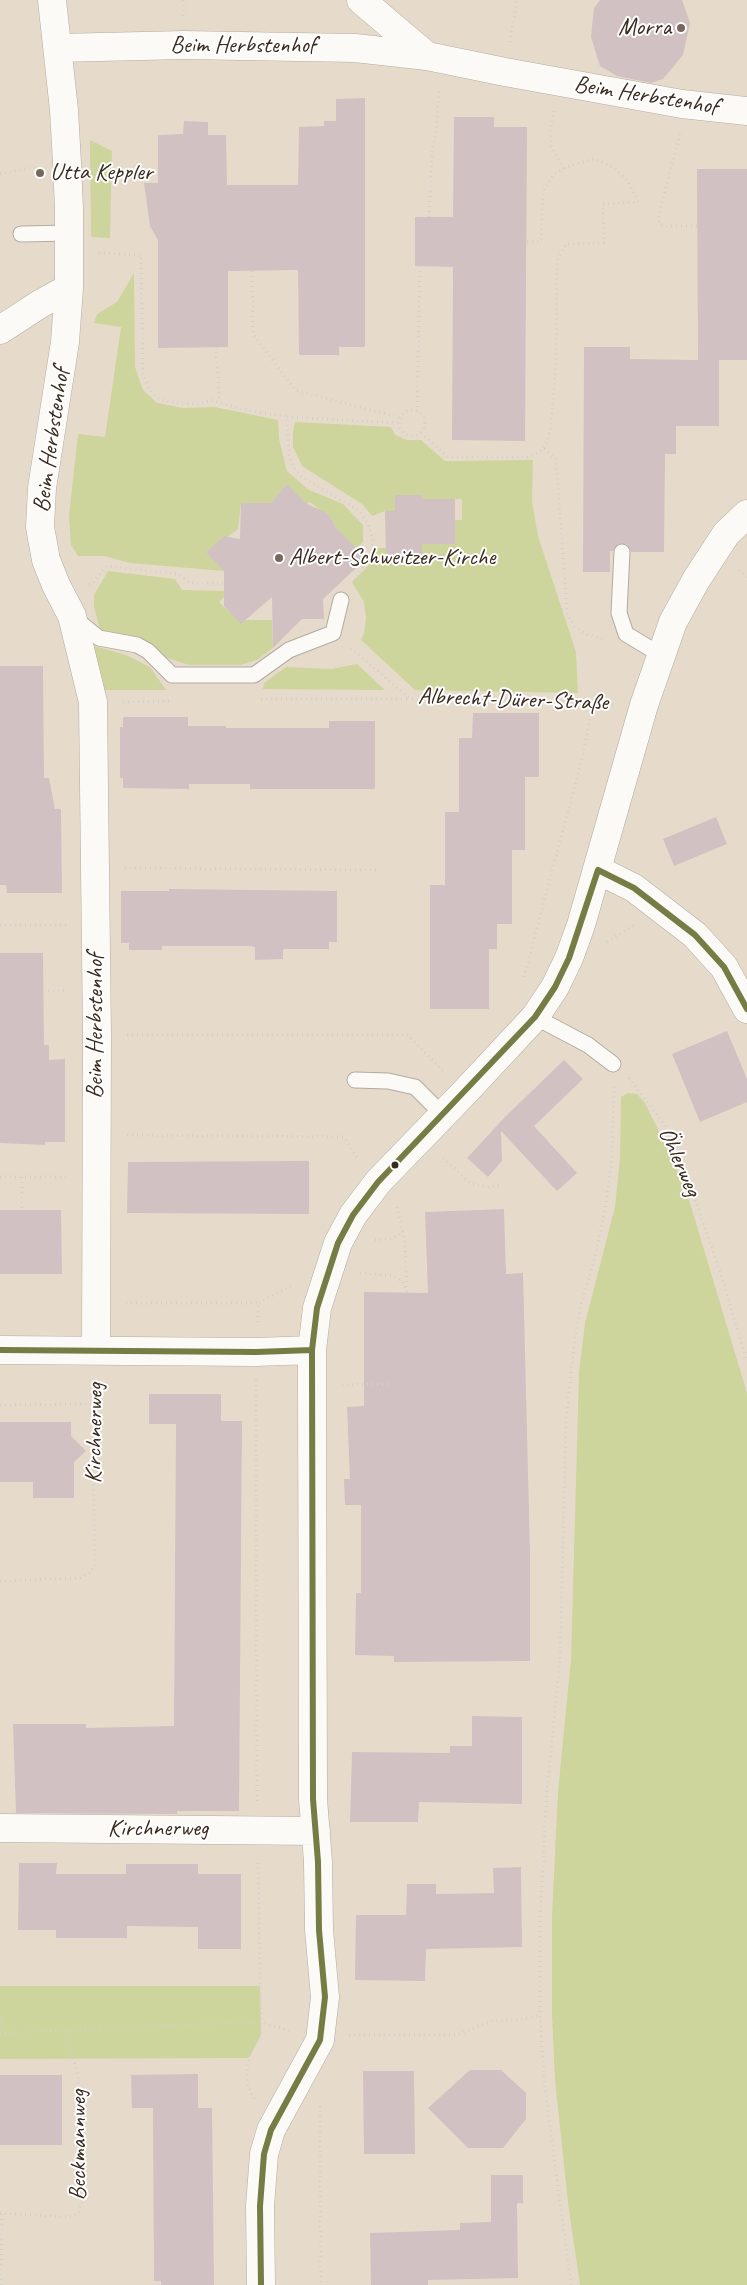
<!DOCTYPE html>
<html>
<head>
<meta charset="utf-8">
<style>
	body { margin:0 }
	canvas { display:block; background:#e6dbcb }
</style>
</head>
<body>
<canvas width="747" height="2285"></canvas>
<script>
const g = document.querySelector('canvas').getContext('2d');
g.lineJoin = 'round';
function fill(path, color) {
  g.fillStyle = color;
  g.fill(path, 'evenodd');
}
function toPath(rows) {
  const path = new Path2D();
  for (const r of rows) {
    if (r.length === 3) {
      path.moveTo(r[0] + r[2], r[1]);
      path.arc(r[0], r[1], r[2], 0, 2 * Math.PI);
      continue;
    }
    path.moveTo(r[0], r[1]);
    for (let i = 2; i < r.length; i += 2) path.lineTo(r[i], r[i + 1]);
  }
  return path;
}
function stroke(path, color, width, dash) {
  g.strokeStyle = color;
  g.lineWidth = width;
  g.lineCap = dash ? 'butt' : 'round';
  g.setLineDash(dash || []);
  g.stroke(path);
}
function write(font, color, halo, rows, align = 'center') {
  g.font = font + ' Caveat,sans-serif';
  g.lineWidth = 4;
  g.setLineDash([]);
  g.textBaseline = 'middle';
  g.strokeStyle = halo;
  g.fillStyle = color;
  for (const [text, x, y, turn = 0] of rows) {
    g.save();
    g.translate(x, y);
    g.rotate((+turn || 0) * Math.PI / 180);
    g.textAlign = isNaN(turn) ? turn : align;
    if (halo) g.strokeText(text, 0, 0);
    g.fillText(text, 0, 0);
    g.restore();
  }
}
fill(toPath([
	[90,140,112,151,110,238,91,237],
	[134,273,135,367,143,390,157,403,183,408,215,407,278,420,279,439,287,471,309,490,343,504,363,525,363,542,354,552,336,528,332,519,310,502,307,504,287,484,271,503,241,503,238,529,206,553,224,571,130,563,104,556,78,556,71,545,69,516,78,434,105,437,121,327,94,323,97,314,117,302],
	[295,422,391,427,395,435,407,440,421,440,445,461,533,460,532,501,538,536,576,652,578,693,415,690,361,640,364,633,366,618,364,602,352,582,368,566,376,548,400,548,401,555,421,555,422,540,455,520,462,520,462,499,422,499,422,495,395,495,395,511,385,511,372,516,362,504,302,466,293,447,293,432],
	[108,571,175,579,182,590,224,591,224,597,219,602,241,623,246,620,272,620,273,648,257,660,240,665,189,665,164,657,146,640,106,633,100,629,94,607,94,595],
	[94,646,126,655,150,667,166,690,105,690],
	[357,664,385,690,263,689,264,683,286,667,332,669],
	[628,1093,637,1094,645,1103,672,1158,690,1203,747,1393,747,2285,580,2285,568,2203,555,2080,552,2015,552,1916,558,1792,571,1659,579,1372,585,1323,615,1207,620,1158,621,1097],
	[0,1986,260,1986,261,2035,249,2058,0,2059]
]), '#cdd59c');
fill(toPath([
	[600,0,682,0,690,23,683,55,663,79,651,83,617,76,600,66,591,37,594,8],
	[365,98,365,347,339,347,339,355,299,355,298,270,228,271,228,347,158,348,158,240,150,226,144,183,158,183,158,135,183,134,184,121,208,122,208,135,226,135,227,185,298,185,299,127,324,126,324,121,336,121,336,99],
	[454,117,494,117,494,127,527,127,525,441,452,440,453,267,415,266,415,217,453,217],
	[697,169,747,169,747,360,699,360,719,360,719,426,676,426,676,454,665,454,664,552,631,552,627,544,618,544,613,551,610,551,610,572,583,572,584,347,630,347,630,359,698,360],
	[287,484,307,504,325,512,332,519,336,528,365,557,354,570,323,599,324,619,302,619,273,648,272,597,241,624,224,606,224,571,206,553,224,536,240,539,241,503,271,503],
	[395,495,422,495,422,499,455,499,455,544,422,544,422,555,386,555,385,511,395,511],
	[0,666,43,666,44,778,49,778,55,809,61,809,62,893,7,893,6,885,0,885],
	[473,713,539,713,539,777,525,777,525,850,512,850,512,924,497,924,497,949,489,949,489,1009,430,1009,430,885,445,885,445,812,459,812,459,738,472,738],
	[123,717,188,717,188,726,226,726,226,728,329,728,329,721,375,721,375,787,374,789,250,789,250,784,189,784,189,789,123,788,123,778,120,778,120,727,123,727],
	[716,817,727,844,674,866,663,839],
	[169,889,337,891,337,942,329,942,329,949,283,949,283,959,255,960,255,947,249,946,162,946,162,950,129,950,129,943,121,943,121,891,169,891],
	[0,953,43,953,44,1045,49,1045,49,1060,65,1059,65,1142,45,1142,45,1145,0,1143],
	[727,1031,747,1079,747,1102,700,1122,672,1054],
	[564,1060,583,1079,534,1126,577,1173,557,1191,501,1131,502,1161,488,1177,467,1158,504,1118],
	[309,1161,309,1214,127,1213,128,1162],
	[504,1209,506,1274,523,1273,530,1553,530,1661,394,1662,394,1656,355,1655,356,1593,361,1593,361,1505,345,1505,344,1479,350,1479,347,1407,364,1406,364,1292,428,1293,425,1212],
	[0,1210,61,1210,62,1274,0,1274],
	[149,1394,221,1394,221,1421,242,1421,239,1811,177,1811,177,1814,16,1813,13,1724,86,1724,86,1728,174,1726,176,1424,149,1424],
	[0,1422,71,1422,71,1436,86,1451,74,1462,74,1498,33,1498,33,1482,0,1482],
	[472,1716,522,1717,522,1804,419,1802,418,1822,350,1822,352,1752,450,1753,450,1746,472,1746],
	[19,1863,57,1863,56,1874,126,1874,126,1864,198,1864,198,1874,241,1874,241,1949,198,1949,198,1927,127,1926,127,1938,56,1938,56,1930,18,1930],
	[521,1867,522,1947,426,1949,425,1981,355,1980,356,1915,406,1915,407,1884,436,1884,436,1894,494,1893,493,1868],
	[470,2070,501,2070,526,2093,526,2119,503,2148,468,2148,428,2108],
	[363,2071,414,2071,415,2154,364,2154],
	[198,2074,198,2108,212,2108,214,2285,161,2285,161,2281,154,2281,153,2108,132,2108,131,2075],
	[0,2075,62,2075,62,2145,0,2145],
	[491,2175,523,2175,523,2203,517,2203,518,2278,428,2280,428,2285,371,2285,370,2233,460,2230,460,2223,491,2222]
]), '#d1c1c2');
const lane = toPath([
	[21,234,69,233],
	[622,552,619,613,626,634,661,655],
	[73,617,99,638,137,645,148,651,172,675,254,675,289,650,333,633,341,600],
	[535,1017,588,1045,613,1064],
	[355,1080,388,1081,415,1087,443,1115]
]);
const street = toPath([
	[52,0,64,110,67,163,69,209,69,288,65,342,42,488,40,527,46,560,56,585,72,616,93,702,97,1036,96,1350],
	[361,0,427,56],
	[58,48,184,45,355,48,427,56,505,72,682,104,747,111],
	[0,330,40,304,69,288],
	[598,870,634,888,695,935,724,967,747,1009],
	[0,1350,256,1352,312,1350],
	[0,1828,316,1831],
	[261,2285,260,2206,264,2154,271,2130,320,2040,325,1997,319,1930,318,1862,313,1799,312,1379,312,1350,317,1308,338,1243,353,1215,378,1182,465,1092,535,1017,555,987,569,958,581,925,644,705,673,622,696,580,726,534,747,514]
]);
stroke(lane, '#b3aba0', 17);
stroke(street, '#b3aba0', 29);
stroke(toPath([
	[183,0,183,17],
	[510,42,517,0],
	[554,111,550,130,552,148,564,169],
	[680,134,659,213,659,224,667,226,697,226],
	[0,174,37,167],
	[429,217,432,155,437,121,439,89],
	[99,253,141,255,143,375,149,388,155,396,165,401,178,403,199,404,211,400,245,410,287,417,289,455,294,468,302,477,358,510,368,524,373,539,372,551,366,563,354,580],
	[252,271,253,334,295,390,401,418],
	[216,347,220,402],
	[412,423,13],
	[417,412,420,266],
	[287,417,399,423],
	[421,433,448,457,530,457,544,449,550,432,556,366,557,261,566,244,604,243,603,204,638,202,628,181,613,167,594,159,572,165,554,174,543,192,541,241,526,242],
	[544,449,556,459,567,613,574,626,586,634,602,639],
	[739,570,747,577],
	[89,584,92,584,107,566,178,574,190,583,224,583],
	[351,648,410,699,613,704],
	[261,699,409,699],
	[123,702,172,701],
	[125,868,379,870],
	[0,925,67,925],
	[607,942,634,925],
	[524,977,584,751,593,702],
	[48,991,68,990],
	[127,1035,408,1035,443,1071],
	[629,1078,665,1125,680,1155,723,1281,747,1361],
	[127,1135,344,1137,358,1159],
	[443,1158,470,1183,487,1187,501,1185],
	[0,1177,67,1177],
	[22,1177,22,1210],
	[397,1207,405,1244,407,1294],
	[375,1240,389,1239,399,1235,402,1230],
	[360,1273,394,1276,402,1281,406,1291],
	[126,1303,258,1303],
	[258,1322,258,1303,291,1286],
	[256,1380,257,1801],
	[342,1385,388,1384],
	[0,1405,94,1404],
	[0,1581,80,1578,90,1573,95,1564,93,1456,95,1381],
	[0,2017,0,2033],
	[0,2033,262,2022,290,2031],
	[349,2035,457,2035,492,2021,524,2019,540,2015],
	[254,2099,247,2083,247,2067,251,2051,261,2035,258,1860],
	[320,2106,321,2285],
	[0,2213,67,2217,78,2214,82,2203,82,2184,78,2074,65,2031],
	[1,2285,2,2213],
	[571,2285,544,2080,540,2015,540,1916,547,1792,560,1660,566,1421,574,1344,581,1305,595,1258,606,1205,612,1159,614,1087]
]), '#d3cfca', 3, [1, 4]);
stroke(lane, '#fbfaf7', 15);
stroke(street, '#fbfaf7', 28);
stroke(toPath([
	[598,870,634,888,695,935,724,967,747,1009],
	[0,1350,256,1352,312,1350],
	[261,2285,260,2206,264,2154,271,2130,320,2040,325,1997,319,1930,318,1862,313,1799,312,1350,317,1308,338,1243,353,1215,378,1182,535,1017,555,987,569,958,598,870]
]), '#757c44', 6);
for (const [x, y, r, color] of [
	[681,28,5,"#77685b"],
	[40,173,5,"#77685b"],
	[279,558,5,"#77685b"],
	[395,1165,4.5,"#3b2a1e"]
]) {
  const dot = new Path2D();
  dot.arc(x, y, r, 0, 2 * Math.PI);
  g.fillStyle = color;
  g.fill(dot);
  stroke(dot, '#fff', 2);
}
write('24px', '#3b2a1e', '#fff', [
	["Morra",671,28,"right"],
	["Utta Keppler",50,173],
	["Albert-Schweitzer-Kirche",289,558]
], 'left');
write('24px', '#3b2a1e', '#fff', [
	["Beim Herbstenhof",243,46],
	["Beim Herbstenhof",646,96,9],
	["Beim Herbstenhof",52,440,-82],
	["Albrecht-Dürer-Straße",513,700,2],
	["Beim Herbstenhof",96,1026,-90],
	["Öhlerweg",679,1162,66],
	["Kirchnerweg",95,1433,-89],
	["Kirchnerweg",158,1829],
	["Beckmannweg",79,2145,-90]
]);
</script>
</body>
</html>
